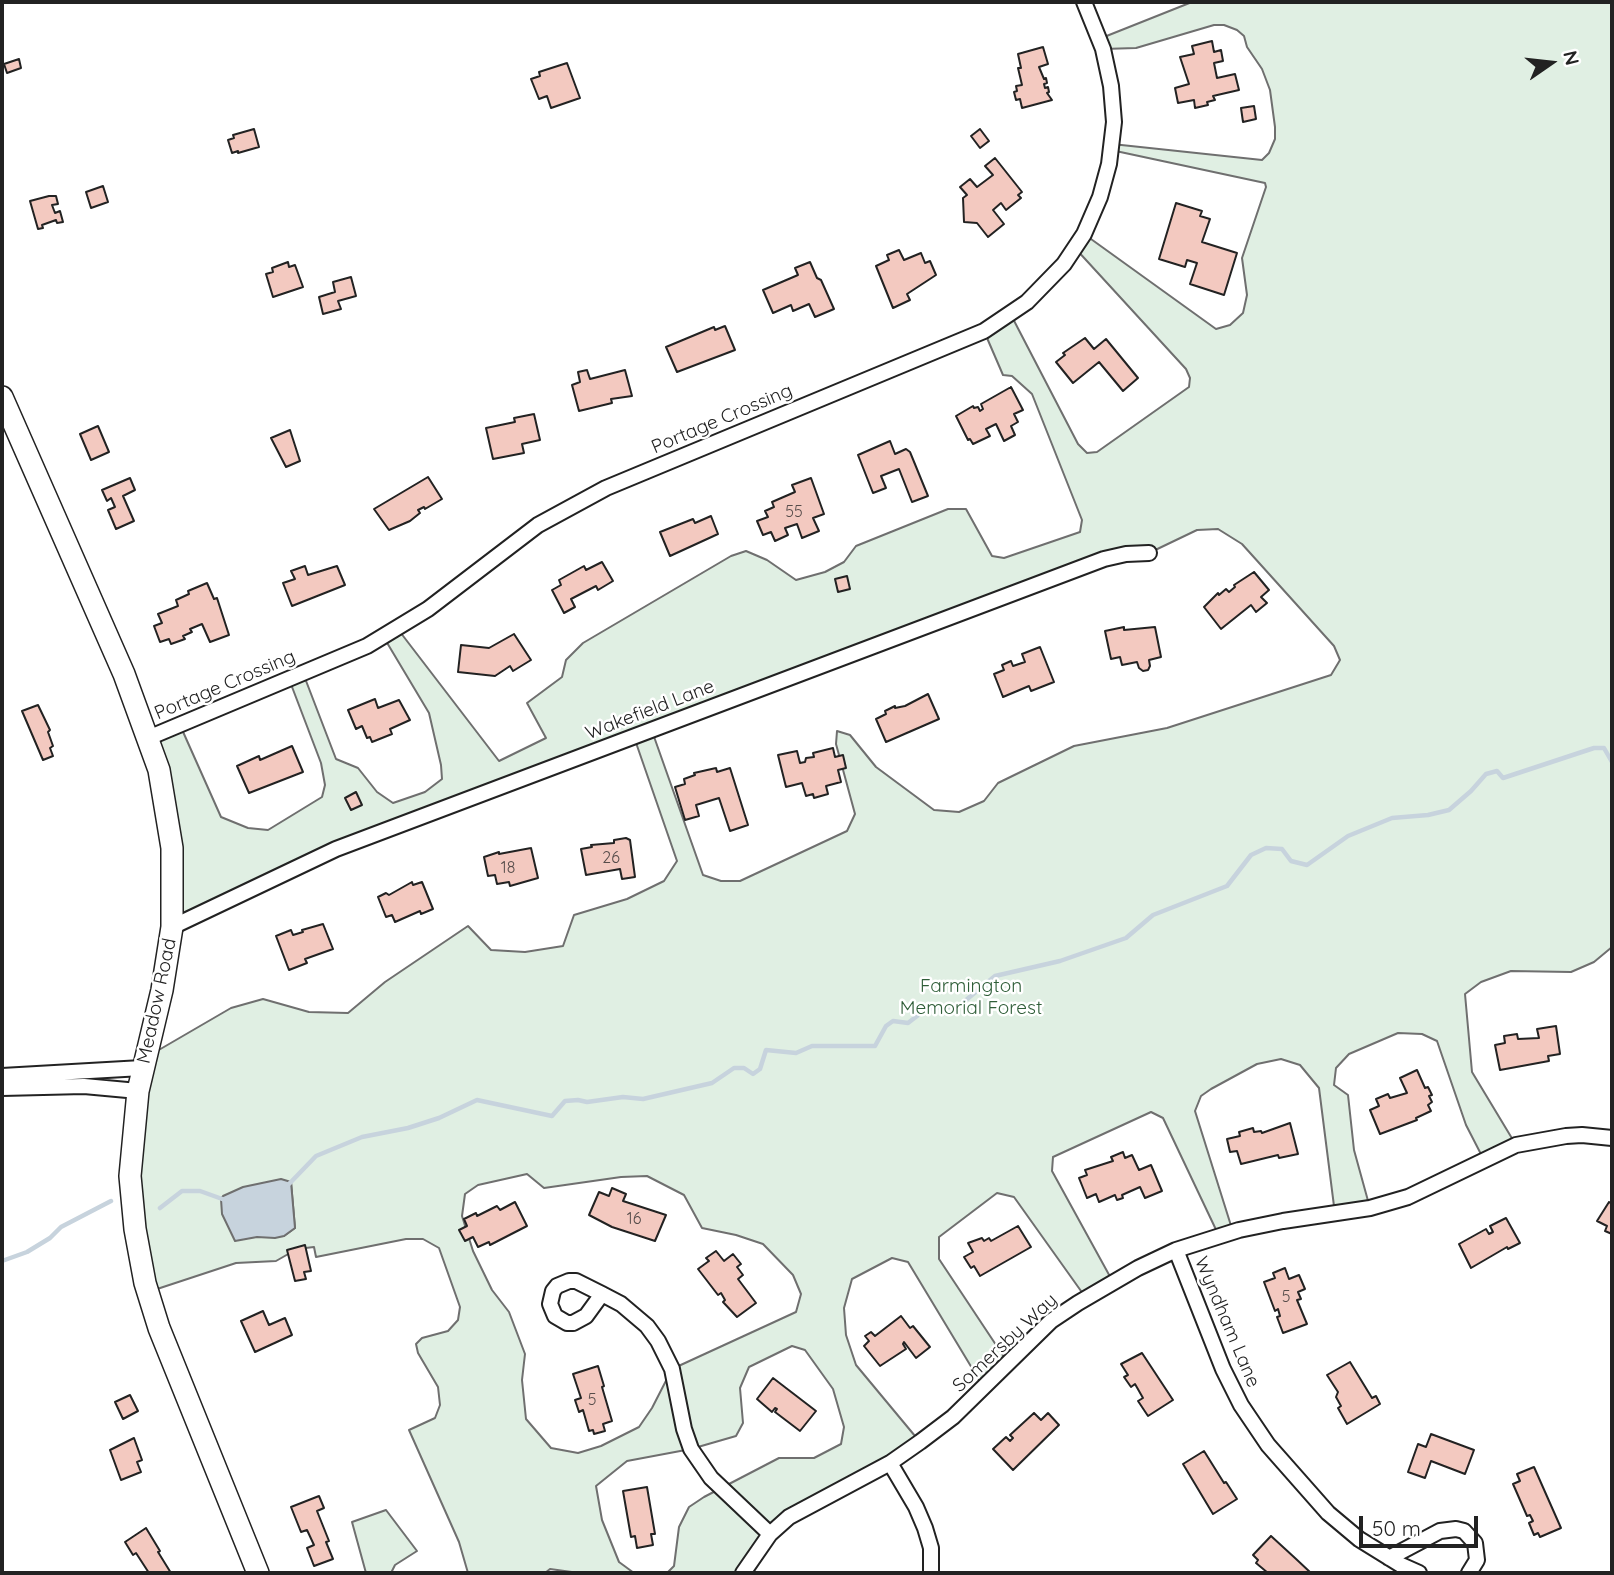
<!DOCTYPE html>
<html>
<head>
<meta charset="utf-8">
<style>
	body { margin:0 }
	#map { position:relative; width:1614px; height:1575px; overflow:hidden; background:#fff; font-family:Quicksand,sans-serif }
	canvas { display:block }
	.frame { position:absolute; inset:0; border:4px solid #222; pointer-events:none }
	.north { position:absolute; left:1516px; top:28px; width:70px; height:70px; -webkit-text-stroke:5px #fff; paint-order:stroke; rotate:76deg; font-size:19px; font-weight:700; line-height:28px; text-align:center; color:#222 }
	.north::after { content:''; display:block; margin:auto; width:24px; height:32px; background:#222; clip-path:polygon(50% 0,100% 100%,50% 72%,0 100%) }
	.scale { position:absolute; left:1359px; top:1516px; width:119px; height:32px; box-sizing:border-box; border:4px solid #222; border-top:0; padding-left:9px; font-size:21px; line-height:24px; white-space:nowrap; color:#222; -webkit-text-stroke:5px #fff; paint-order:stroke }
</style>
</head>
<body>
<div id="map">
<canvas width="1614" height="1575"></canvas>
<div class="frame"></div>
<div class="north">N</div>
<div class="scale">50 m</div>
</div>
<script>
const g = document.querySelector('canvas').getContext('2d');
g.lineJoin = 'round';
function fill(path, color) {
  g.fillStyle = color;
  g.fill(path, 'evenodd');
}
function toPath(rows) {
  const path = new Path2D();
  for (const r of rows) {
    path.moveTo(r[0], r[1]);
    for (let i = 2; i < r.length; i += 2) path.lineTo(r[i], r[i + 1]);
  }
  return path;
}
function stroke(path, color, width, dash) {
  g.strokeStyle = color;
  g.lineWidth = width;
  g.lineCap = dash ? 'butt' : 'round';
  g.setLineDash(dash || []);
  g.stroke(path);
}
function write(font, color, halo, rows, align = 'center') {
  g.font = font + ' Quicksand,sans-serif';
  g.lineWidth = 5;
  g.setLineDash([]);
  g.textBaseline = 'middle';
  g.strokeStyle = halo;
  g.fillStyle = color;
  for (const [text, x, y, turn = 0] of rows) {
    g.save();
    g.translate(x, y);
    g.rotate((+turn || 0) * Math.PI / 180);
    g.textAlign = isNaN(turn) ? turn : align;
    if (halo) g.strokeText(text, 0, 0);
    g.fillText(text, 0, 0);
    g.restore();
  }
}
const green = toPath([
	[1192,2,1612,2,1612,947,1594,962,1571,972,1511,971,1481,982,1465,994,1472,1072,1516,1145,1484,1160,1466,1125,1437,1041,1422,1034,1398,1033,1349,1054,1336,1068,1334,1085,1348,1095,1354,1150,1370,1208,1335,1214,1319,1088,1300,1065,1281,1059,1257,1064,1211,1089,1201,1096,1195,1111,1233,1232,1219,1236,1163,1118,1151,1112,1053,1157,1052,1171,1113,1282,1086,1298,1014,1197,997,1193,939,1237,939,1259,1008,1363,984,1388,908,1262,892,1258,852,1279,844,1308,846,1335,856,1365,920,1442,789,1517,743,1573,667,1573,674,1566,679,1527,689,1507,704,1497,779,1458,814,1458,841,1444,844,1427,833,1389,805,1350,792,1346,749,1367,740,1388,743,1423,736,1436,691,1449,627,1461,596,1486,602,1520,619,1562,634,1573,579,1573,550,1569,545,1573,468,1573,459,1542,409,1430,435,1418,440,1405,438,1387,418,1353,416,1344,422,1338,448,1331,458,1320,460,1307,439,1248,423,1239,406,1239,316,1257,314,1247,297,1249,276,1261,236,1263,148,1292,135,1229,145,1058,231,1008,263,999,309,1012,348,1013,385,982,468,926,491,950,525,952,563,946,574,915,627,899,664,881,677,861,634,737,336,849,172,927,148,738,180,725,221,817,248,828,268,830,322,797,325,785,321,763,289,679,303,673,336,759,358,768,377,792,393,803,425,792,442,779,441,765,429,713,383,636,397,628,499,761,546,738,527,703,562,677,566,660,583,643,731,556,746,551,767,560,796,580,825,572,844,562,856,546,948,509,966,509,992,556,1004,558,1080,532,1082,520,1032,394,1012,376,1003,375,984,331,1010,313,1078,444,1087,453,1097,452,1189,387,1190,378,1186,369,1075,248,1084,234,1216,329,1230,325,1243,313,1247,295,1242,258,1266,187,1265,183,1111,150,1112,144,1262,160,1269,153,1275,139,1275,127,1270,90,1262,69,1247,47,1244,36,1237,30,1224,25,1214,25,1136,48,1103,49,1099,39,1192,2],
	[1218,529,1242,544,1334,646,1340,660,1331,675,1167,728,1074,746,998,783,984,801,959,812,934,810,876,767,850,735,837,731,836,744,855,814,847,831,740,881,721,881,703,875,652,731,1126,554,1149,553,1197,530,1218,529],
	[527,1174,544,1188,621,1177,647,1176,684,1195,702,1228,736,1235,763,1244,793,1275,801,1294,796,1312,672,1369,652,1408,639,1427,601,1446,578,1453,551,1448,526,1419,522,1380,525,1354,509,1312,492,1290,473,1251,462,1216,465,1194,478,1185,527,1174],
	[291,1182,295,1228,284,1236,257,1237,291,1182],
	[386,1510,417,1551,395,1565,391,1573,366,1573,352,1522,386,1510]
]);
fill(green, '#e0efe3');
stroke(green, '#6f6f6f', 2);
const water = toPath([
	[281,1179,291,1182,295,1228,284,1236,275,1238,257,1237,235,1241,222,1214,221,1199,223,1196,243,1187,281,1179]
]);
fill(water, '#c7d3dd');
stroke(water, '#6f6f6f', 2);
stroke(toPath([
	[289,1184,316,1156,362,1137,408,1128,439,1118,477,1100,552,1116,565,1101,578,1100,587,1102,623,1097,643,1099,712,1083,734,1068,744,1068,753,1074,760,1069,766,1050,796,1053,812,1046,875,1046,886,1026,893,1021,908,1023,926,1009,960,1005,995,976,1060,961,1126,938,1153,915,1227,886,1251,855,1266,848,1282,849,1291,861,1307,865,1348,836,1392,818,1428,815,1449,810,1471,791,1486,774,1497,771,1503,778,1594,748,1604,748,1612,762],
	[160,1208,182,1191,200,1191,225,1200],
	[2,1261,27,1252,50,1238,61,1227,111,1201]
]), '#c7d3dd', 4.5);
const building = toPath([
	[1212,41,1214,52,1221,50,1223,61,1214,63,1217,78,1235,74,1239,90,1213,96,1215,100,1207,102,1208,105,1195,108,1194,100,1178,103,1175,88,1189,84,1180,57,1194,54,1192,46,1212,41],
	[1043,47,1048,64,1039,67,1044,79,1046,78,1047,83,1044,84,1045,88,1048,87,1049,92,1047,93,1052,100,1022,108,1020,99,1016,100,1014,92,1017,91,1016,86,1022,85,1018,68,1021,68,1018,54,1043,47],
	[19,59,21,68,7,73,4,64,19,59],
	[567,63,580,98,551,108,547,96,539,99,531,79,540,76,539,72,567,63],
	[1254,106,1256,119,1243,122,1241,108,1254,106],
	[254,129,259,147,238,153,238,151,232,153,228,140,234,138,233,135,254,129],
	[980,129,989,141,980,148,971,136,980,129],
	[995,158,1022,192,1018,195,1021,198,1006,210,1001,203,993,210,1004,224,988,237,977,223,964,222,963,198,967,195,960,187,970,179,977,187,993,175,985,166,995,158],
	[103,186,108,202,91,208,86,192,103,186],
	[49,196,56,196,58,204,52,205,55,213,60,211,63,222,57,223,56,220,42,225,43,228,38,229,30,201,49,196],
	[1176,203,1202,211,1200,216,1210,219,1202,242,1237,253,1224,295,1190,284,1197,263,1187,260,1185,267,1159,259,1176,203],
	[899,250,904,260,921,253,925,263,930,261,936,275,907,294,910,300,893,308,876,266,889,260,887,255,899,250],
	[288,262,289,267,295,265,303,287,273,297,266,274,273,272,272,268,288,262],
	[810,262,817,278,821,280,834,309,815,317,809,304,793,311,791,305,773,313,763,290,798,275,795,268,810,262],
	[351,277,356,296,338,301,341,309,323,314,319,297,335,292,333,282,351,277],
	[725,326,735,350,677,372,666,347,714,327,715,330,725,326],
	[1085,338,1094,349,1106,339,1138,378,1123,391,1099,362,1073,383,1056,362,1065,355,1063,353,1085,338],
	[587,370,590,379,625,370,632,396,611,399,612,403,579,411,572,385,580,382,578,372,587,370],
	[1011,387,1023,410,1014,414,1018,422,1011,426,1015,435,1004,441,996,424,986,429,990,436,973,444,970,439,968,440,956,416,973,406,974,408,978,407,980,411,983,409,981,404,1011,387],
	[534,414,540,440,522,444,524,453,493,459,486,428,515,422,514,418,534,414],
	[98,426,109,452,91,460,80,434,98,426],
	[290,430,300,461,286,467,271,438,290,430],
	[890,441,895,454,906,449,910,452,928,496,912,502,899,469,881,476,886,488,873,493,858,455,890,441],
	[428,477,442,499,425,509,424,507,418,510,420,513,410,521,389,530,374,509,428,477],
	[130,478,135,490,123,496,134,521,116,529,108,510,115,507,111,498,107,501,102,490,130,478],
	[811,478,824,514,813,518,819,531,802,538,797,524,785,528,788,535,775,541,771,532,763,535,757,521,768,517,765,511,774,507,772,502,795,492,792,485,811,478],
	[711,516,718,534,670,556,660,532,693,519,695,523,711,516],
	[602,562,613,581,598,590,596,586,571,599,575,607,564,613,552,590,561,585,559,580,584,566,586,570,602,562],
	[305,566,308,575,337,566,345,585,292,606,283,583,295,579,291,571,305,566],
	[1254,572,1269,590,1261,597,1267,603,1256,612,1251,605,1221,629,1204,607,1218,593,1219,595,1226,589,1229,592,1235,587,1234,585,1254,572],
	[847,576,850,589,838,592,835,579,847,576],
	[207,583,214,599,217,598,229,635,210,642,202,624,190,629,192,632,183,636,185,639,171,644,169,639,160,642,154,626,162,623,158,614,178,606,176,600,189,594,188,591,207,583],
	[1124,627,1124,630,1155,627,1161,657,1149,660,1150,666,1148,670,1143,671,1139,668,1137,662,1122,665,1120,657,1111,659,1105,631,1124,627],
	[514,634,531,660,513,671,510,666,495,676,458,672,461,645,489,648,514,634],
	[1040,647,1054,682,1031,691,1029,686,1003,697,994,674,1004,670,1002,665,1011,661,1013,666,1025,662,1022,654,1040,647],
	[928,694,939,719,886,742,876,719,886,714,885,711,895,706,895,708,905,706,928,694],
	[375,699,378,708,399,700,410,720,390,729,392,734,372,742,370,737,367,738,362,726,356,729,348,710,375,699],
	[38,705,50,730,48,732,53,746,50,748,53,756,43,760,22,711,38,705],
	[292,746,303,772,249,793,237,766,259,756,260,760,292,746],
	[833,748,835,757,843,755,846,768,838,770,841,782,826,786,828,794,814,798,813,794,806,796,802,783,786,787,778,755,797,751,800,763,805,762,806,758,814,757,813,753,833,748],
	[716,768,717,772,730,768,748,825,730,831,719,798,696,805,699,816,685,820,675,787,685,784,684,779,695,775,694,773,716,768],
	[356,792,362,805,351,810,345,798,356,792],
	[626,838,630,840,635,877,622,879,620,869,586,875,581,849,592,847,591,845,614,843,614,840,626,838],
	[531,848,538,878,510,886,509,882,497,884,495,875,488,876,484,857,499,852,499,854,531,848],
	[412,882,413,885,422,882,433,909,421,914,420,911,395,922,392,915,386,917,378,897,386,893,389,895,412,882],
	[323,924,333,949,305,959,307,963,289,970,276,936,291,930,293,935,303,932,302,930,323,924],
	[1556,1026,1560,1054,1548,1056,1549,1061,1500,1070,1495,1045,1505,1043,1504,1036,1517,1034,1518,1039,1539,1038,1537,1029,1556,1026],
	[1417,1070,1425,1088,1428,1087,1432,1095,1429,1096,1432,1102,1428,1105,1431,1111,1416,1118,1417,1120,1380,1134,1370,1110,1379,1106,1376,1099,1388,1094,1390,1098,1407,1093,1400,1078,1417,1070],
	[1290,1123,1298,1154,1279,1158,1278,1155,1241,1164,1237,1151,1230,1152,1227,1139,1240,1136,1239,1132,1253,1128,1254,1132,1261,1131,1262,1133,1290,1123],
	[1123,1152,1125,1158,1132,1155,1139,1170,1151,1165,1162,1191,1145,1198,1140,1187,1122,1195,1123,1198,1117,1200,1115,1195,1099,1202,1096,1194,1087,1198,1079,1178,1087,1175,1085,1170,1113,1161,1111,1157,1123,1152],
	[612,1188,626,1194,623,1201,666,1215,655,1241,612,1227,589,1215,599,1192,609,1196,612,1188],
	[515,1202,527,1226,490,1245,489,1242,478,1247,473,1237,465,1241,459,1230,467,1226,464,1219,476,1213,477,1216,497,1206,500,1210,515,1202],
	[1609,1202,1612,1204,1612,1234,1605,1231,1607,1226,1597,1221,1609,1202],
	[1506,1218,1520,1243,1508,1249,1507,1247,1471,1268,1459,1244,1486,1229,1489,1234,1493,1232,1490,1226,1506,1218],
	[1018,1226,1031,1247,980,1276,974,1266,971,1268,964,1257,973,1252,968,1243,982,1238,984,1241,989,1238,991,1241,1018,1226],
	[305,1245,311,1271,304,1272,306,1279,295,1281,287,1250,305,1245],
	[716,1251,724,1261,733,1254,741,1264,737,1267,743,1275,738,1279,756,1303,737,1317,723,1302,725,1300,721,1293,718,1295,698,1269,709,1261,706,1258,716,1251],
	[1285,1268,1289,1279,1299,1275,1305,1289,1298,1292,1301,1299,1297,1300,1307,1324,1283,1333,1277,1317,1280,1316,1278,1309,1275,1311,1264,1282,1275,1278,1273,1273,1285,1268],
	[263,1311,269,1325,285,1318,292,1335,255,1352,241,1321,263,1311],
	[901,1316,910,1328,913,1326,930,1347,916,1358,904,1342,903,1344,906,1349,880,1366,864,1346,869,1341,865,1336,871,1332,875,1336,901,1316],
	[1142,1353,1173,1400,1148,1416,1138,1401,1143,1398,1135,1384,1131,1387,1124,1377,1128,1375,1121,1364,1142,1353],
	[1350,1362,1372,1398,1376,1396,1380,1404,1347,1424,1338,1408,1341,1406,1336,1397,1338,1392,1327,1375,1350,1362],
	[598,1366,604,1386,602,1387,612,1421,603,1424,605,1431,594,1434,593,1430,589,1431,583,1410,579,1412,575,1400,581,1398,573,1374,598,1366],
	[773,1378,816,1411,800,1431,775,1412,777,1409,775,1408,772,1412,757,1399,773,1378],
	[130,1395,138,1411,123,1419,115,1402,130,1395],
	[1034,1413,1041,1420,1048,1413,1059,1425,1013,1470,993,1449,1006,1437,1010,1441,1013,1438,1010,1435,1034,1413],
	[1431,1434,1474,1450,1465,1474,1431,1461,1425,1478,1408,1472,1418,1444,1426,1447,1431,1434],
	[134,1438,142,1460,137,1462,141,1472,121,1480,110,1450,134,1438],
	[1204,1451,1224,1483,1226,1482,1237,1499,1213,1514,1183,1464,1204,1451],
	[1534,1467,1561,1528,1540,1537,1538,1533,1534,1535,1529,1523,1533,1521,1530,1515,1527,1516,1513,1484,1520,1481,1517,1474,1534,1467],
	[647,1487,655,1534,651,1534,653,1545,637,1548,635,1536,631,1537,623,1491,647,1487],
	[319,1496,324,1508,317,1511,329,1541,326,1542,333,1559,314,1566,307,1548,314,1545,307,1530,301,1532,291,1507,319,1496],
	[146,1528,160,1551,158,1552,171,1573,149,1573,136,1553,133,1555,125,1542,146,1528],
	[1271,1536,1295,1558,1311,1573,1268,1573,1256,1563,1258,1560,1253,1555,1271,1536]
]);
fill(building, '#f3c9c0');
stroke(building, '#222', 2);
const street = toPath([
	[148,738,367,646,428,609,538,525,606,488,984,331,1027,302,1064,264,1084,234,1100,197,1109,164,1114,122,1111,86,1103,49,1084,2],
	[172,927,336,849,1104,559,1126,554,1149,553],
	[2,1076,142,1068],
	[2,1088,84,1086,138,1091],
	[1176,1250,1223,1369,1241,1405,1268,1445,1328,1513,1359,1539,1401,1565,1419,1573],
	[602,1294,586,1316,573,1323,567,1323,555,1316,550,1304,553,1291,557,1286,569,1281,576,1281,602,1294,621,1304,647,1326,658,1341,672,1369,684,1429,691,1449,711,1478,770,1534],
	[890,1463,916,1507,925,1528,931,1548,931,1573],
	[1389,1558,1440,1531,1456,1529,1464,1531,1475,1543,1477,1560,1469,1573],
	[743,1573,770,1534,789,1517,890,1463,920,1442,953,1417,1051,1321,1078,1303,1138,1268,1176,1250,1239,1230,1283,1221,1370,1208,1408,1197,1516,1145,1566,1136,1582,1135,1612,1138]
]);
const secondary = toPath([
	[2,397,124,674,159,770,172,848,172,927,162,990,138,1091,130,1176,135,1229,145,1283,159,1328,258,1573]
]);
stroke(street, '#222', 18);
stroke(secondary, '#222', 24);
stroke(street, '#fff', 14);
stroke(secondary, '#fff', 21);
write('16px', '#564c4a', null, [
	["55",794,512],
	["26",611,858],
	["18",508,868],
	["16",634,1219],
	["5",1286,1297],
	["5",592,1400]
]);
write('19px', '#222', '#fff', [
	["Portage Crossing",722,419,-23],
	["Portage Crossing",225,685,-23],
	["Wakefield Lane",650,710,-21],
	["Meadow Road",157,1001,-78],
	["Wyndham Lane",1227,1322,67],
	["Somersby Way",1005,1343,-43]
]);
write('19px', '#2f5e38', '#fff', [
	["Farmington",971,986],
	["Memorial Forest",971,1008]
]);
</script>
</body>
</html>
